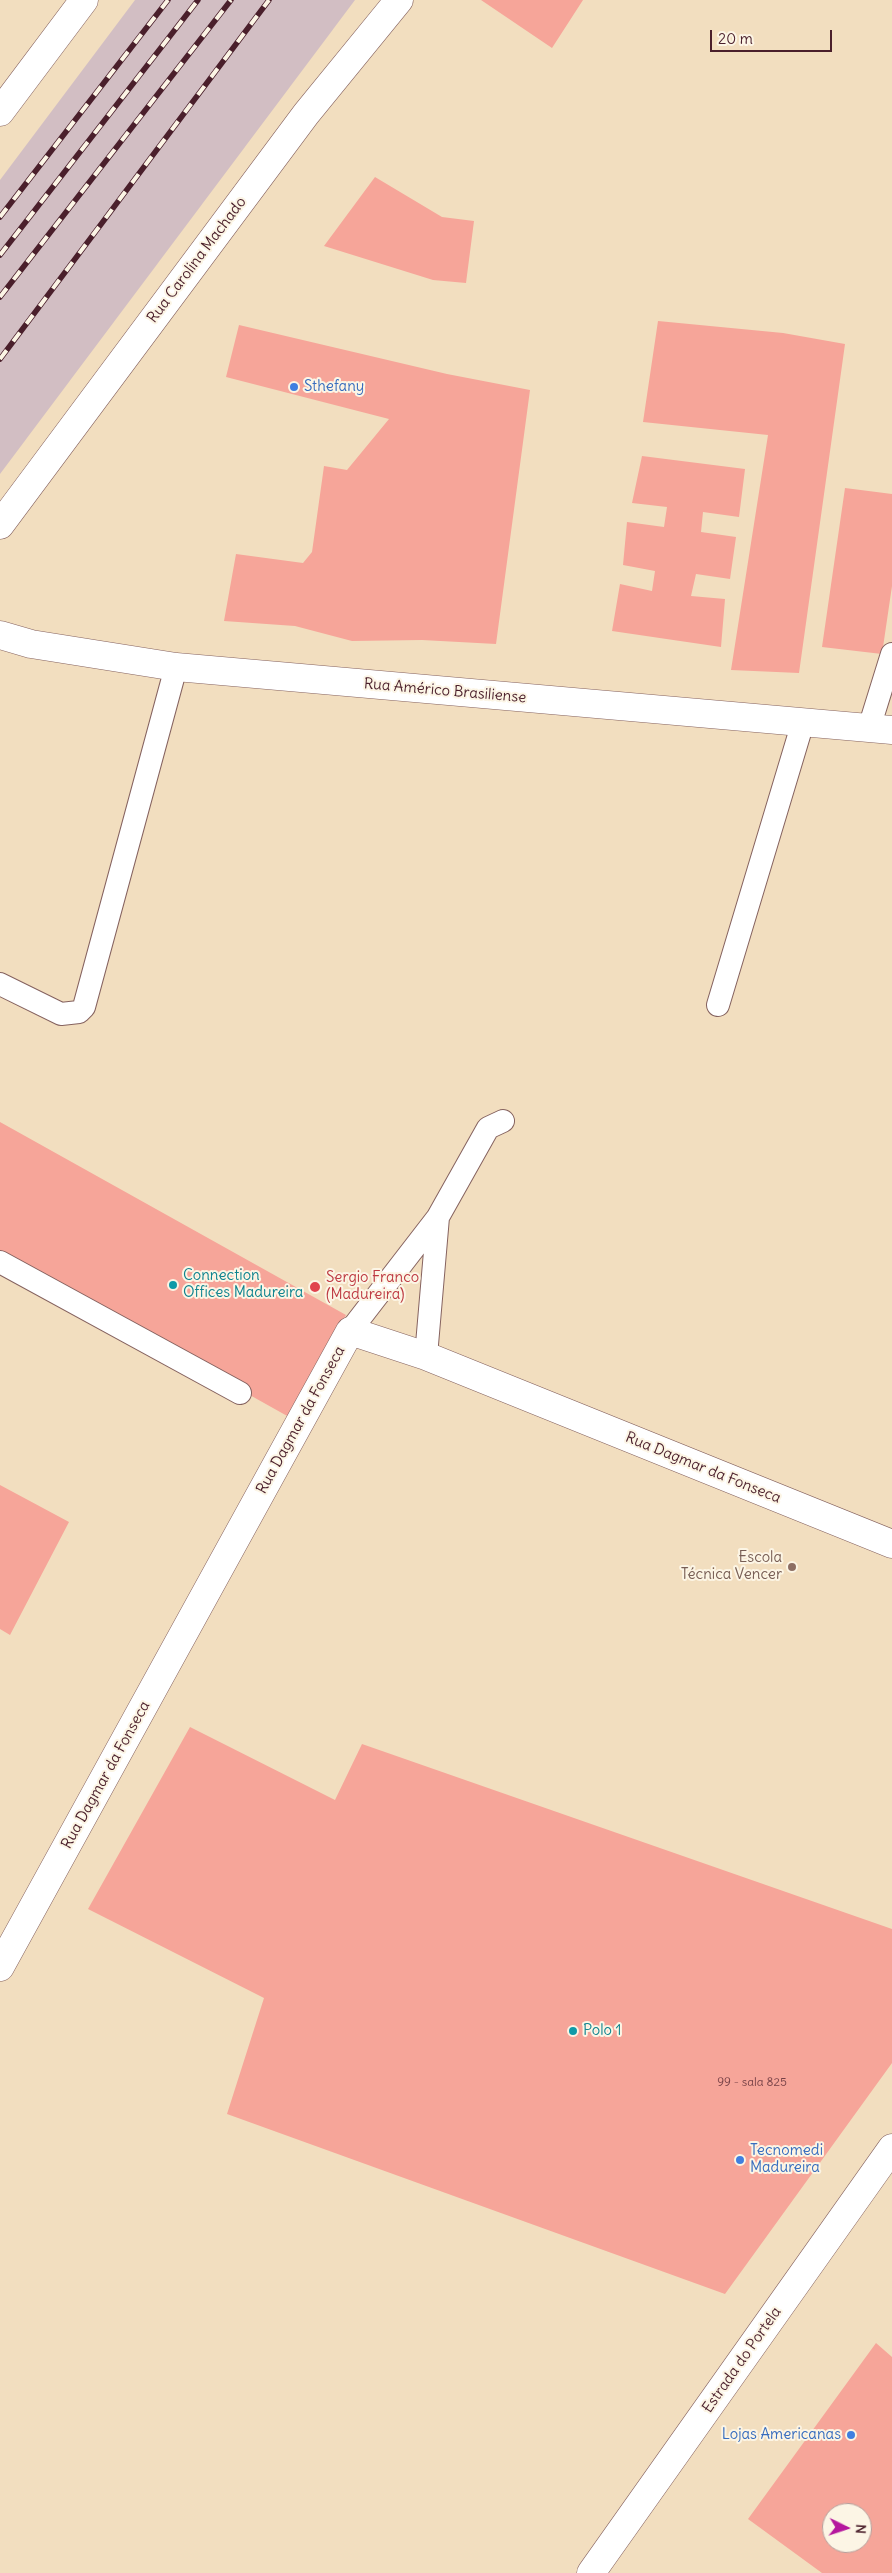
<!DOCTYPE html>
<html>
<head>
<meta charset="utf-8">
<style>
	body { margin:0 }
	#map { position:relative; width:892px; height:2573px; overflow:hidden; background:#f2debf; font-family:Delius,sans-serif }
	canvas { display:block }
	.north { position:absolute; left:822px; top:2503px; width:50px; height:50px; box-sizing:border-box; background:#fcf5e5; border:1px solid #b59f9b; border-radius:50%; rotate:94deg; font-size:14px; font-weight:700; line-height:20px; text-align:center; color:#4a1f2b }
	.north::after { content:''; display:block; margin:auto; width:18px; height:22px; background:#b5179e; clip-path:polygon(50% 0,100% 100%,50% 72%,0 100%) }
	.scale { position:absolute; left:710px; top:30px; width:122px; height:22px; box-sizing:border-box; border:2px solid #4a1f2b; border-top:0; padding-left:6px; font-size:15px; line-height:18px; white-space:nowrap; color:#4a1f2b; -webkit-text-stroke:4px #fcf5e5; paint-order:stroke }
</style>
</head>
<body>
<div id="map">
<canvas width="892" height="2573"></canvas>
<div class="north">N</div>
<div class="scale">20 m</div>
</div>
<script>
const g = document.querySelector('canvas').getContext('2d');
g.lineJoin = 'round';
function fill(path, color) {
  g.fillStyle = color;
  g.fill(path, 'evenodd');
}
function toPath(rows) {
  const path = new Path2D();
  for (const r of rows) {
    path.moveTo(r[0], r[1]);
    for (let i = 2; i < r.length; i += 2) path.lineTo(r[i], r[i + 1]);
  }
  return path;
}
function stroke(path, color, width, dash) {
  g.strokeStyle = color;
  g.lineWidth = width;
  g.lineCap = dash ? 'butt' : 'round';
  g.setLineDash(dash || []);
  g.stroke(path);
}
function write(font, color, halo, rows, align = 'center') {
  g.font = font + ' Delius,sans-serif';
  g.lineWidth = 4;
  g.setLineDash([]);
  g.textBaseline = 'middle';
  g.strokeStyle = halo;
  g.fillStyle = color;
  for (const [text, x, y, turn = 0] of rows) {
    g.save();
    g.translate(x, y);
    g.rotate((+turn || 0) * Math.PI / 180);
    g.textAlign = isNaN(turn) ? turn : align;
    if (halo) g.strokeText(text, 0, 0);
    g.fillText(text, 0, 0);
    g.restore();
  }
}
fill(toPath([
	[135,0,355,0,0,474,0,180]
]), '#d2bec3');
fill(toPath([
	[481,0,583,0,552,48],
	[375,177,442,217,474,221,466,283,433,280,324,246],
	[658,321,783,333,845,344,799,673,731,670,768,435,643,422],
	[239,325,447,374,530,390,496,644,422,640,352,641,295,626,224,621,236,554,303,563,312,552,324,466,347,470,389,419,226,377],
	[642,456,745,469,739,517,703,512,701,532,736,537,730,579,696,574,691,596,725,599,721,647,612,631,620,584,652,591,655,571,623,565,627,522,664,527,667,507,632,503],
	[845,488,892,494,892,586,882,654,822,647],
	[0,1122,346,1315,289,1417,0,1255],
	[0,1485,69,1522,10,1635,0,1629],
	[190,1727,335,1800,362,1744,892,1929,892,2063,725,2294,227,2114,264,1998,88,1909],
	[876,2343,892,2357,892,2573,822,2573,748,2519],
	[832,2513,862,2513,862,2543,832,2543]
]), '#f6a599');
const lane = toPath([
	[869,728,892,654],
	[0,984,61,1014,79,1012,84,1007,176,667],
	[718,1005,803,722],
	[0,1262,240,1393],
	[350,1331,438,1217,488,1128,503,1121],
	[426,1356,438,1217]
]);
const secondary = toPath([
	[0,635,31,644,176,667,892,730],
	[0,1967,350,1331,426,1356,892,1544],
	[591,2573,892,2148]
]);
const primary = toPath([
	[0,112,84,0],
	[0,525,306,114,399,0]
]);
stroke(lane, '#85625f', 24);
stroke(secondary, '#85625f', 29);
stroke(primary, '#85625f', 29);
stroke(lane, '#fff', 22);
stroke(secondary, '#fff', 28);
stroke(primary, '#fff', 28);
const rail = toPath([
	[0,217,168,0],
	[0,255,198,0],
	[0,297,231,0],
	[0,359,269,0]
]);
stroke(rail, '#4a1f2b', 5.5);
stroke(rail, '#fcf5e5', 4, [11]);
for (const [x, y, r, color] of [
	[294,387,5,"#3f7fe0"],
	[173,1285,5,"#0f9aa8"],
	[315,1287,6,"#e0444e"],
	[792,1567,5,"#8d6e63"],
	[573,2031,5,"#0f9aa8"],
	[740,2160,5,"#3f7fe0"],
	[851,2435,5,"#3f7fe0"]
]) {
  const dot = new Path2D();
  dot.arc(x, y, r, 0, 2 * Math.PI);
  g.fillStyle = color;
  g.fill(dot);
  stroke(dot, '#fcf5e5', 2);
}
write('12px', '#754046', null, [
	["99 - sala 825",752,2083]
]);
write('15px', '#4a1f2b', '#fcf5e5', [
	["Rua Carolina Machado",197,260,-53],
	["Rua Américo Brasiliense",445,691,5],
	["Rua Dagmar da Fonseca",301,1420,-61],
	["Rua Dagmar da Fonseca",703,1468,22],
	["Rua Dagmar da Fonseca",106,1775,-61],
	["Estrada do Portela",742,2360,-55]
]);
write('15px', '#366cbe', '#fcf5e5', [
	["Sthefany",304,387],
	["Tecnomedi",750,2151],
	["Madureira",750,2168],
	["Lojas Americanas",841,2435,"right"]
], 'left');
write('15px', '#0d838f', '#fcf5e5', [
	["Connection",183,1276],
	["Offices Madureira",183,1293],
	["Polo 1",583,2031]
], 'left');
write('15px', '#be3a42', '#fcf5e5', [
	["Sergio Franco",326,1278],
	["(Madureira)",326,1295]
], 'left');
write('15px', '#785e54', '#fcf5e5', [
	["Escola",782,1558],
	["Técnica Vencer",782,1575]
], 'right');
</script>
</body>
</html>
